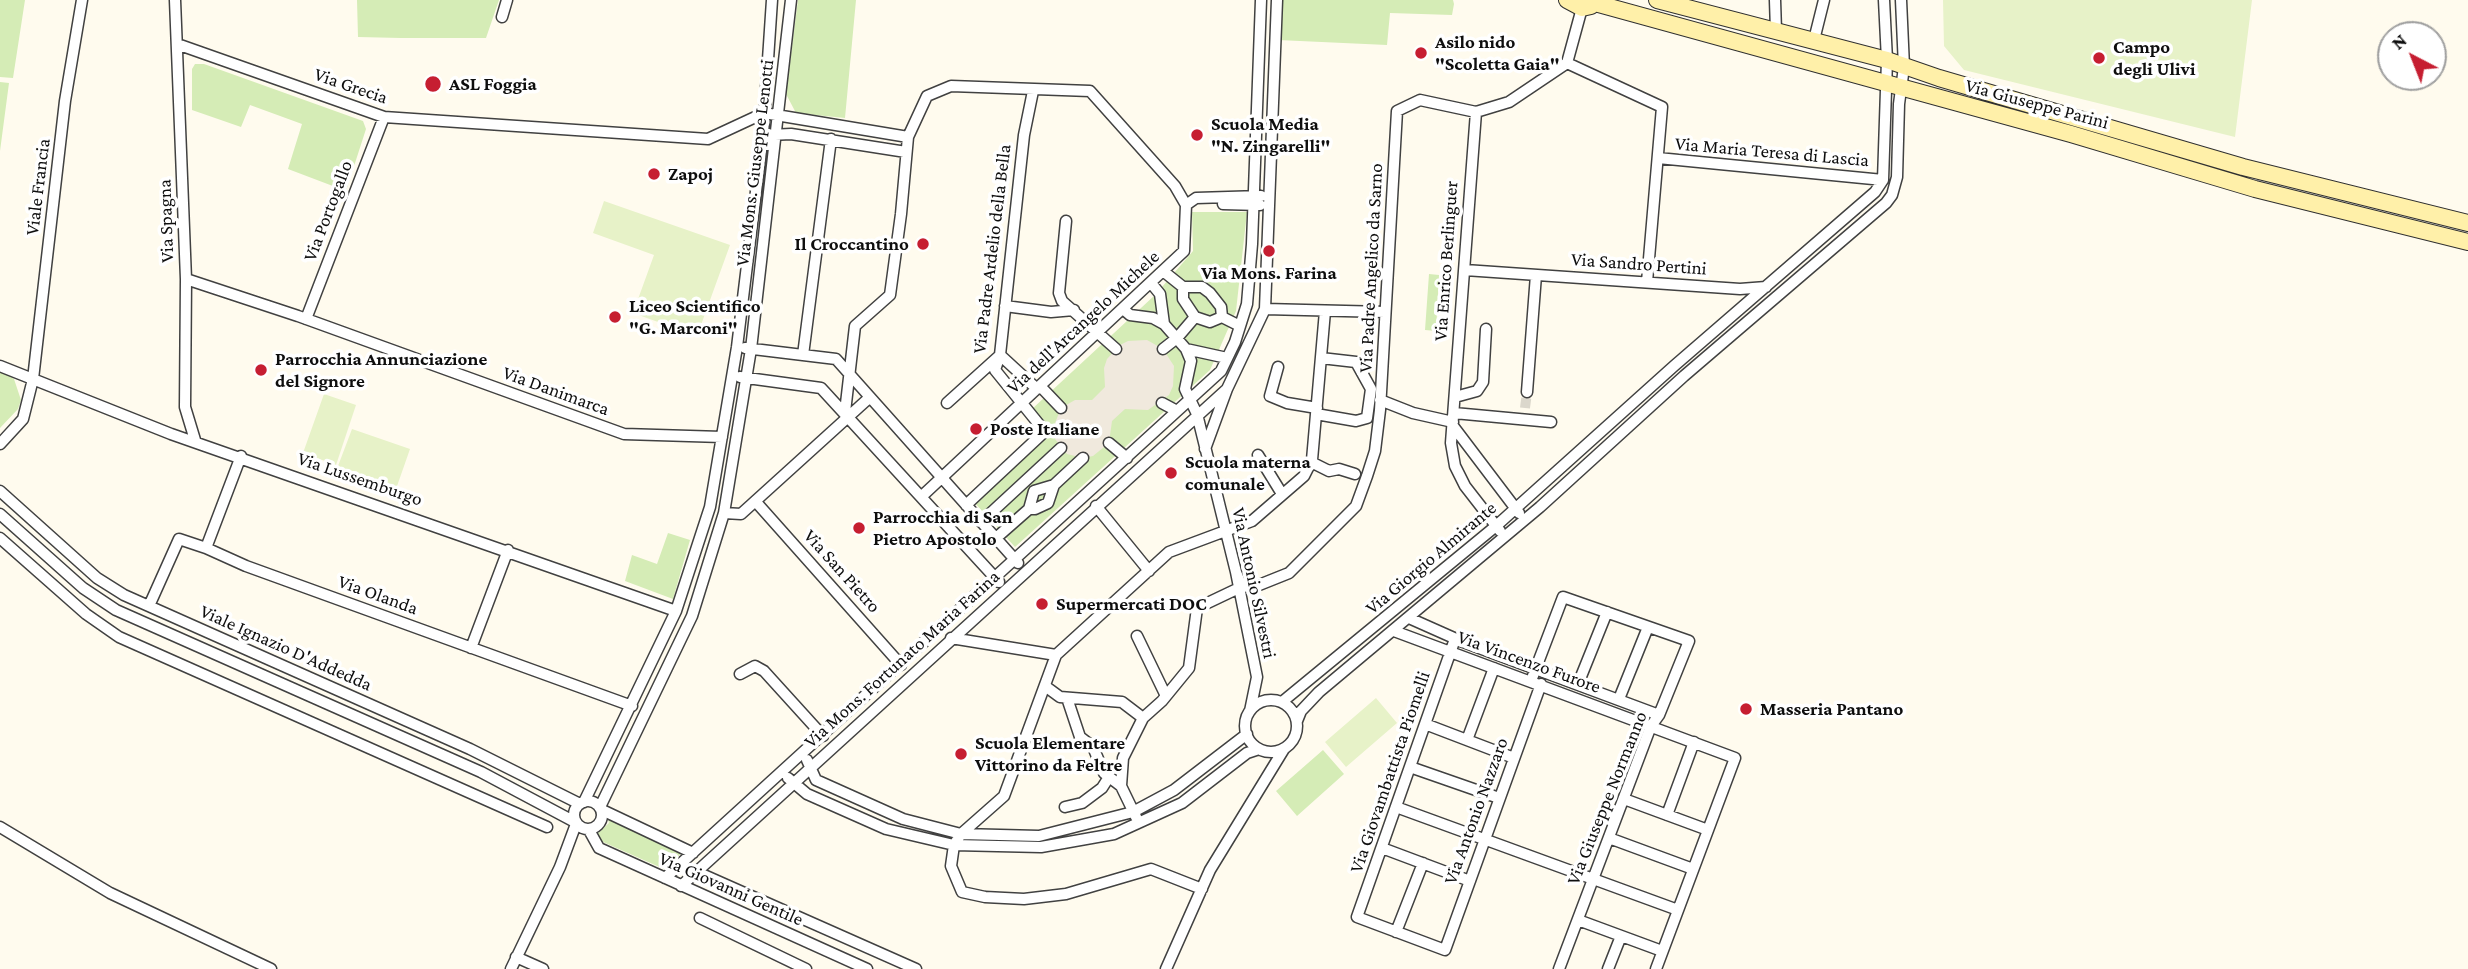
<!DOCTYPE html>
<html>
<head>
<meta charset="utf-8">
<style>
	body { margin:0 }
	#map { position:relative; width:2468px; height:969px; overflow:hidden; background:#fffbee; font-family:"Crimson Pro",serif }
	canvas { display:block }
	.north { position:absolute; left:2377px; top:21px; width:70px; height:70px; box-sizing:border-box; background:#fff; border:2px solid #9f9f9f; border-radius:50%; rotate:318deg; font-size:19px; font-weight:700; line-height:28px; text-align:center; color:#0e0e0e }
	.north::after { content:''; display:block; margin:auto; width:24px; height:32px; background:#c61e31; clip-path:polygon(50% 0,100% 100%,50% 72%,0 100%) }
</style>
</head>
<body>
<div id="map">
<canvas width="2468" height="969"></canvas>
<div class="north">N</div>
</div>
<script>
const g = document.querySelector('canvas').getContext('2d');
g.lineJoin = 'round';
function fill(path, color) {
  g.fillStyle = color;
  g.fill(path, 'evenodd');
}
function toPath(rows) {
  const path = new Path2D();
  for (const r of rows) {
    if (r.length === 3) {
      path.moveTo(r[0] + r[2], r[1]);
      path.arc(r[0], r[1], r[2], 0, 2 * Math.PI);
      continue;
    }
    path.moveTo(r[0], r[1]);
    for (let i = 2; i < r.length; i += 2) path.lineTo(r[i], r[i + 1]);
  }
  return path;
}
function stroke(path, color, width, dash) {
  g.strokeStyle = color;
  g.lineWidth = width;
  g.lineCap = dash ? 'butt' : 'round';
  g.setLineDash(dash || []);
  g.stroke(path);
}
function write(font, color, halo, rows, align = 'center') {
  g.font = font + ' "Crimson Pro",serif';
  g.lineWidth = 7;
  g.setLineDash([]);
  g.textBaseline = 'middle';
  g.strokeStyle = halo;
  g.fillStyle = color;
  for (const [text, x, y, turn = 0] of rows) {
    g.save();
    g.translate(x, y);
    g.rotate((+turn || 0) * Math.PI / 180);
    g.textAlign = isNaN(turn) ? turn : align;
    if (halo) g.strokeText(text, 0, 0);
    g.fillText(text, 0, 0);
    g.restore();
  }
}
fill(toPath([
	[0,0,25,0,13,78,0,77],
	[357,0,499,0,486,38,401,38,358,37],
	[798,0,856,0,845,118,796,113,786,94],
	[1283,0,1453,0,1454,4,1452,15,1390,13,1387,45,1278,40,1280,3],
	[195,64,204,64,363,121,366,129,346,191,288,169,302,124,250,105,241,127,192,110,192,69],
	[0,82,9,83,0,151],
	[1192,212,1247,212,1236,311,1210,370,1015,547,973,501,1049,433,1032,409,1155,295,1193,251],
	[1429,274,1439,275,1436,331,1425,330],
	[0,369,14,379,21,400,18,409,0,428],
	[668,533,690,540,673,599,625,581,632,555,657,564],
	[1323,750,1344,774,1297,816,1276,791],
	[607,816,682,853,664,869,603,842,596,835,609,823]
]), '#d5ecb6');
fill(toPath([
	[1943,0,2252,0,2235,137,1964,70,1944,46],
	[604,201,730,245,697,336,633,313,654,255,593,233],
	[324,394,356,405,336,465,303,453],
	[352,429,410,449,396,489,338,466],
	[1376,698,1397,723,1346,767,1325,742]
]), '#e7f2c8');
fill(toPath([
	[1147,340,1163,349,1174,366,1173,386,1169,395,1148,410,1125,409,1112,421,1109,443,1093,456,1083,458,1067,454,1055,439,1053,428,1061,408,1075,400,1092,400,1105,387,1104,368,1107,359,1120,345,1128,341]
]), '#f0e9dd');
stroke(toPath([
	[1525,408,1527,392]
]), '#dbd7cc', 10, [10, 5]);
const street = toPath([
	[175,0,186,279,185,407,195,440],
	[1775,0,1776,31],
	[502,17,507,0],
	[1814,40,1824,0],
	[177,44,384,117,708,139,764,113,908,137],
	[1567,63,1662,107,1647,282],
	[1476,112,1451,443,1455,466,1465,486,1500,531],
	[770,135,791,134,906,152],
	[1658,158,1883,180],
	[1223,204,1260,205],
	[1186,205,1196,198,1261,196],
	[1066,221,1059,293,1062,301,1116,349],
	[1465,270,1740,289,1766,287],
	[1163,271,1183,287,1183,299,1195,317,1210,322,1222,317,1240,326],
	[186,279,298,316,624,434,722,437],
	[1151,283,1160,294,1164,324],
	[1183,287,1202,287,1210,293,1221,307,1222,317],
	[1005,306,1051,312,1074,310],
	[1123,309,1130,315,1153,318,1164,324,1186,349,1191,361,1185,389,1197,414,1236,572,1257,677,1250,711],
	[1265,309,1385,312],
	[306,319,384,117],
	[745,348,836,359,1018,563],
	[1163,349,1177,338,1195,317],
	[1186,349,1227,358],
	[803,355,831,139],
	[1000,355,1037,389],
	[0,366,171,434,676,611],
	[1278,367,1270,396,1287,403,1317,408],
	[740,377,821,388,999,582],
	[1040,386,1061,408],
	[1527,392,1536,275],
	[1455,397,1477,391,1483,382,1486,329],
	[1380,400,1413,413,1453,422],
	[947,403,998,357],
	[1162,403,1177,411],
	[845,412,855,326,890,295,901,214,908,137,927,96,951,86,1090,91,1175,186,1186,205],
	[1454,413,1551,422],
	[1316,414,1356,421,1367,418,1371,389,1356,362,1321,358],
	[1453,426,1519,513],
	[1109,443,1127,458],
	[0,444,23,419,33,379,65,101,82,0],
	[1205,449,1227,389],
	[1258,455,1282,494],
	[241,456,206,548,246,566,632,706],
	[1311,462,1329,471,1339,469,1355,474],
	[0,491,97,578,124,595,470,749,580,804],
	[921,497,1184,251,1186,205],
	[756,502,901,665],
	[966,505,1042,434,1042,428,995,370,1000,355,1024,135,1033,91],
	[1096,506,1149,571],
	[1029,509,1034,491,1054,485],
	[724,513,741,514,869,398],
	[0,514,83,588,116,610,481,772,575,822],
	[981,522,1061,448],
	[0,538,86,614,119,637,547,827],
	[996,538,1029,509,1035,509,1048,503,1054,485,1083,458],
	[1236,572,1242,587,1259,585,1289,573,1356,506,1367,476,1375,451,1380,410,1397,111,1420,100,1476,112,1509,102,1567,63,1582,8],
	[149,606,179,539,206,548],
	[1409,618,1463,642,1659,715],
	[1394,631,1735,758,1656,969],
	[1137,636,1166,696],
	[951,638,1056,655],
	[1455,639,1357,917,1445,950,1541,684],
	[471,648,508,550],
	[740,674,755,666,764,671,823,736],
	[1531,681,1563,597,1689,641,1659,715,1651,726,1559,969],
	[1578,684,1607,612],
	[1045,686,1060,697,1122,702,1143,718,1162,701,1189,668,1197,608,1239,588],
	[1067,698,1080,737,1093,747,1104,773,1121,786],
	[1619,699,1648,627],
	[1271,726,26],
	[1282,702,1496,526,1674,366,1875,192,1883,180,1887,60,1884,0],
	[1297,721,1301,711,1319,692,1540,507,1684,376,1886,203,1892,195,1897,177,1899,104,1904,67,1901,0],
	[1425,724,1514,758],
	[1467,740,1494,668],
	[807,760,816,780,903,819,961,834,1039,836,1133,812,1174,790,1247,734],
	[1410,767,1499,798],
	[788,778,807,794,886,829,954,845,1041,847,1114,834,1182,803,1247,753,1259,749],
	[1624,799,1708,830],
	[588,815,14],
	[584,802,676,611,710,507,737,347,763,134,772,0],
	[600,807,692,616,724,513,751,349,791,0],
	[1065,807,1082,803,1102,788,1109,777],
	[1396,807,1678,910],
	[602,810,693,853],
	[1667,815,1694,742],
	[1136,817,1121,786,1123,758,1143,718],
	[0,827,110,893,271,969],
	[589,830,599,848,867,969],
	[1609,838,1693,869],
	[1382,848,1470,881],
	[697,872,916,969],
	[665,878,1221,371,1235,342,1247,304,1252,244,1261,0],
	[681,886,1227,389,1265,309,1277,0],
	[1202,889,1151,869,1066,894,1024,899,985,897,962,892,951,866,954,845,961,834,1004,796,1056,655,1169,552,1252,521,1304,476,1312,460,1325,311],
	[700,918,806,969],
	[1578,920,1662,951],
	[1396,932,1423,863],
	[516,957,543,969],
	[511,969,560,867,576,824],
	[1166,969,1210,870,1284,749],
	[1608,969,1621,936]
]);
const secondary = toPath([
	[1567,0,1582,8,1591,6,1598,0],
	[1657,0,1887,60,1939,78,2243,167,2468,223],
	[1595,3,2071,134,2255,189,2468,242]
]);
stroke(street, '#414141', 13);
stroke(secondary, '#303030', 18);
stroke(street, '#fff', 10);
stroke(secondary, '#fff0a9', 16);
for (const [x, y, r, color] of [
	[1421,53,7,"#c61e31"],
	[2099,58,7,"#c61e31"],
	[433,84,9,"#c61e31"],
	[1197,135,7,"#c61e31"],
	[654,174,7,"#c61e31"],
	[923,244,7,"#c61e31"],
	[1269,251,7,"#c61e31"],
	[615,317,7,"#c61e31"],
	[261,370,7,"#c61e31"],
	[976,429,7,"#c61e31"],
	[1171,473,7,"#c61e31"],
	[859,528,7,"#c61e31"],
	[1042,604,7,"#c61e31"],
	[1746,709,7,"#c61e31"],
	[961,754,7,"#c61e31"]
]) {
  const dot = new Path2D();
  dot.arc(x, y, r, 0, 2 * Math.PI);
  g.fillStyle = color;
  g.fill(dot);
  stroke(dot, '#fff', 2.5);
}
write('bold 19px', '#0e0e0e', '#fff', [
	["Asilo nido",1435,42],
	["\"Scoletta Gaia\"",1435,64],
	["Campo",2113,47],
	["degli Ulivi",2113,69],
	["ASL Foggia",449,84],
	["Scuola Media",1211,124],
	["\"N. Zingarelli\"",1211,146],
	["Zapoj",668,174],
	["Il Croccantino",909,244,"right"],
	["Via Mons. Farina",1269,273,"center"],
	["Liceo Scientifico",629,306],
	["\"G. Marconi\"",629,328],
	["Parrocchia Annunciazione",275,359],
	["del Signore",275,381],
	["Poste Italiane",990,429],
	["Scuola materna",1185,462],
	["comunale",1185,484],
	["Parrocchia di San",873,517],
	["Pietro Apostolo",873,539],
	["Supermercati DOC",1056,604],
	["Masseria Pantano",1760,709],
	["Scuola Elementare",975,743],
	["Vittorino da Feltre",975,765]
], 'left');
write('19px', '#0e0e0e', '#fff', [
	["Via Grecia",351,86,19],
	["Via Giuseppe Parini",2037,104,15],
	["Via Maria Teresa di Lascia",1772,152,5],
	["Via Mons. Giuseppe Lenotti",755,163,-83],
	["Viale Francia",38,187,-83],
	["Via Portogallo",328,211,-69],
	["Via Spagna",166,221,-92],
	["Via Padre Ardelio della Bella",992,249,-83],
	["Via Enrico Berlinguer",1446,261,-86],
	["Via Sandro Pertini",1639,264,4],
	["Via Padre Angelico da Sarno",1371,268,-87],
	["Via dell'Arcangelo Michele",1083,322,-43],
	["Via Danimarca",556,391,20],
	["Via Lussemburgo",360,479,19],
	["Via Giorgio Almirante",1431,558,-40],
	["Via San Pietro",842,571,48],
	["Via Antonio Silvestri",1254,583,78],
	["Via Olanda",378,595,20],
	["Viale Ignazio D'Addedda",286,648,24],
	["Via Mons. Fortunato Maria Farina",902,659,-42],
	["Via Vincenzo Furore",1529,662,20],
	["Via Giovambattista Piomelli",1390,772,-71],
	["Via Giuseppe Normanno",1607,798,-68],
	["Via Antonio Nazzaro",1476,811,-70],
	["Via Giovanni Gentile",731,889,24]
]);
</script>
</body>
</html>
